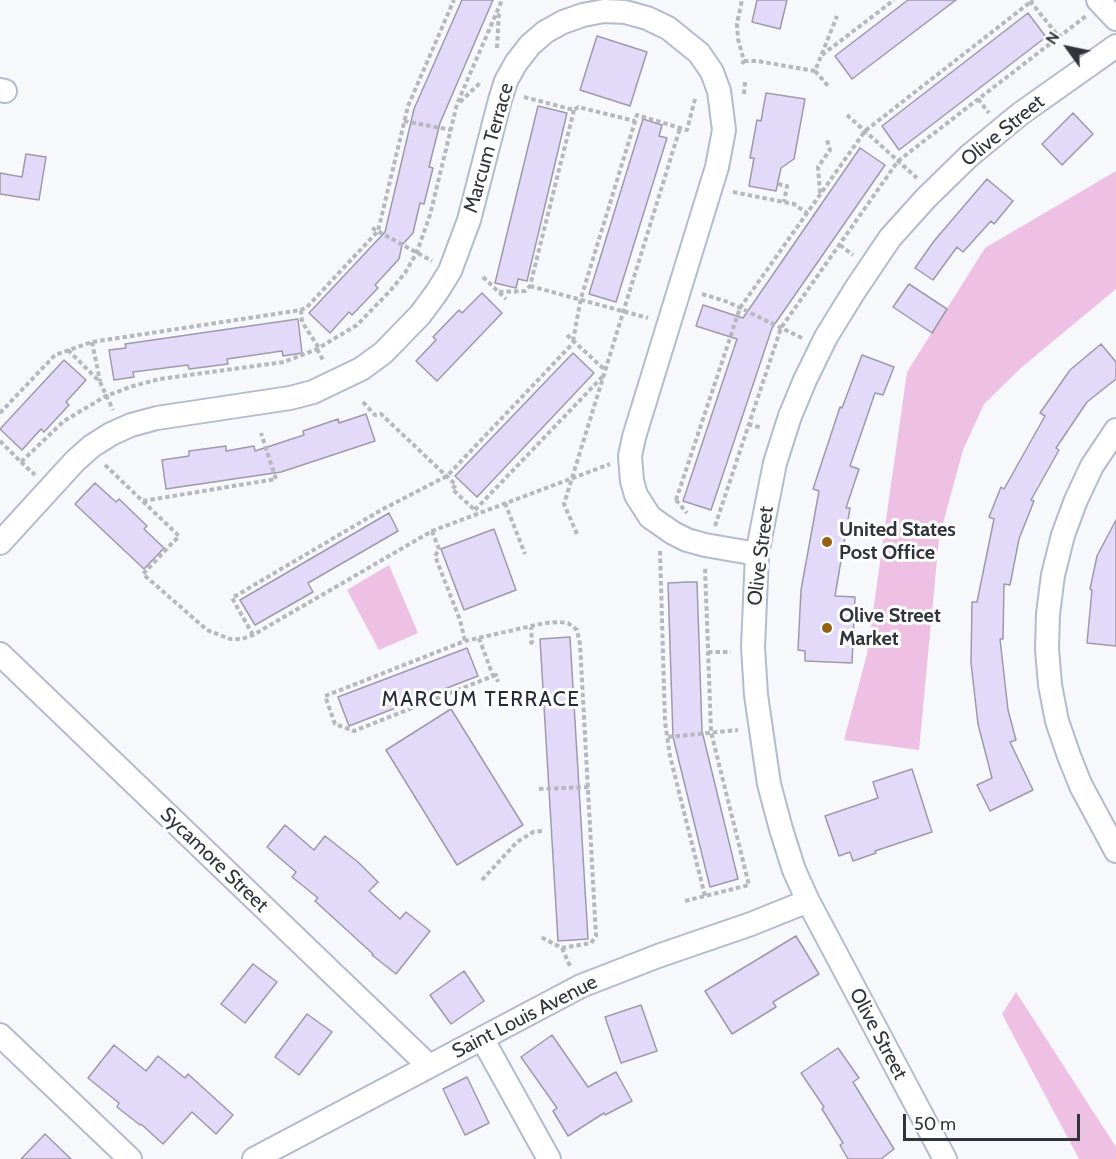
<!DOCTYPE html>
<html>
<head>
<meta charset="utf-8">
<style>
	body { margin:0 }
	#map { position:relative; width:1116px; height:1159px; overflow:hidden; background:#f7f8fc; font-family:Cabin,sans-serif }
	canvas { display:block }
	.north { position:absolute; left:1038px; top:18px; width:60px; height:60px; -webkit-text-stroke:4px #fff; paint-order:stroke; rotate:303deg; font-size:16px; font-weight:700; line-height:24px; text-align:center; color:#31343b }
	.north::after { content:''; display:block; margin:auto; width:21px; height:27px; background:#31343b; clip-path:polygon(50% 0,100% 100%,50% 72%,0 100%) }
	.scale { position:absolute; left:903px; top:1114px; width:177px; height:27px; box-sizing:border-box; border:3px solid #31343b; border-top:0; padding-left:8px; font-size:18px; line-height:21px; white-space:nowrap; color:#31343b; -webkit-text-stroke:4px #fff; paint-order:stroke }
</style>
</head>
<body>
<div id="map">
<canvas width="1116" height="1159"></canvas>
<div class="north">N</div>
<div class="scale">50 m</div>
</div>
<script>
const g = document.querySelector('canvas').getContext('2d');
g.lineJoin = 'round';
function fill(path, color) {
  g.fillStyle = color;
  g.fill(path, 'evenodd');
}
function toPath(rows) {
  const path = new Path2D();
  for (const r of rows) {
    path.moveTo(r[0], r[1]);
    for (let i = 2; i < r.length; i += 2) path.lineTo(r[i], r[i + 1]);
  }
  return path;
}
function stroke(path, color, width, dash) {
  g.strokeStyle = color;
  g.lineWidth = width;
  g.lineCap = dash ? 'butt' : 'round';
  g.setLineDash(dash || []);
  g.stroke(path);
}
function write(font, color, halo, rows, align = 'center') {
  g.font = font + ' Cabin,sans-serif';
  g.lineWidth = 6;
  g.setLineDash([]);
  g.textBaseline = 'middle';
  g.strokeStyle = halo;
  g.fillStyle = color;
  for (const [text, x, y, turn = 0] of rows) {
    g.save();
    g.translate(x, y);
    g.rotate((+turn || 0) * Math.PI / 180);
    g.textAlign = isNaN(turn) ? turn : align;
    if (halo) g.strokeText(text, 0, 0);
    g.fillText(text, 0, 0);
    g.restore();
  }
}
fill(toPath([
	[1116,171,1116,289,1022,367,984,404,963,450,939,538,919,750,844,740,867,654,907,372,985,248],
	[389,565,418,633,379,650,347,590],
	[1016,992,1116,1147,1116,1159,1079,1159,1002,1014]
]), '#edc0e4');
const building = toPath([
	[462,0,493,0,440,123,429,167,433,168,424,204,420,203,413,233,402,245,399,259,375,285,378,288,352,315,349,312,330,333,309,313,385,232,414,109,462,0],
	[757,0,787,0,780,29,752,22,757,0],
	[908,0,956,0,852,79,835,56,908,0],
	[1028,13,1046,37,899,150,882,126,1028,13],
	[597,36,647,52,630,106,580,90,597,36],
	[766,93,805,99,794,159,781,168,776,191,749,186,754,158,750,158,757,120,761,121,766,93],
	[538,106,567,113,527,281,518,279,516,288,495,283,538,106],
	[1073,113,1093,134,1062,165,1042,144,1073,113],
	[643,119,662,125,659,136,667,138,616,302,589,294,643,119],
	[860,148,885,165,772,328,711,510,683,501,737,339,696,326,703,305,743,318,860,148],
	[26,154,46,157,39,200,0,194,0,173,22,177,26,154],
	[987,179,1013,201,994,224,991,221,963,252,957,247,933,280,915,268,934,241,987,179],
	[909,284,947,309,932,333,893,307,909,284],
	[482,293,502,313,437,381,416,361,436,340,433,337,459,310,462,313,482,293],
	[298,319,302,353,283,356,282,351,227,359,228,364,189,369,188,365,133,372,134,377,114,380,109,350,126,348,125,344,298,319],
	[1101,344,1116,362,1116,379,1087,402,1056,448,1059,450,1031,500,1034,501,1019,539,1010,585,1004,584,1003,639,1000,639,1008,710,1016,740,1010,742,1033,790,990,811,977,785,992,778,978,724,971,663,972,602,977,602,994,519,989,517,1001,487,1004,489,1045,416,1040,413,1070,370,1101,344],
	[573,353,594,373,477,497,455,476,573,353],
	[862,355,894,367,883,395,875,393,850,466,859,469,846,508,850,508,835,596,855,597,852,663,805,661,805,651,798,650,801,590,819,491,813,489,840,407,842,408,862,355],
	[64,360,86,380,66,402,69,405,44,432,41,429,22,450,0,429,64,360],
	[366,414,375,441,281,472,166,489,162,460,189,456,189,451,226,446,226,451,254,446,255,451,304,435,303,431,338,419,339,423,366,414],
	[95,483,116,502,119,499,147,526,144,529,164,548,144,569,75,504,95,483],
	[389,513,398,531,308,583,313,592,255,625,240,600,389,513],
	[1116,520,1116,646,1087,643,1092,590,1090,589,1097,556,1116,520],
	[494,529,516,590,464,610,441,549,494,529],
	[687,582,697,582,702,731,738,879,710,887,673,737,668,583,687,582],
	[570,637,588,939,558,941,540,639,570,637],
	[467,648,478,676,349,726,338,697,467,648],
	[451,709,523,825,457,865,386,750,451,709],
	[912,769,932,832,875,851,876,853,853,861,850,852,839,856,825,816,878,798,873,782,912,769],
	[285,825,314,850,325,836,358,862,378,882,369,891,400,919,406,912,430,931,396,974,372,955,373,954,315,901,318,898,292,877,296,872,267,847,285,825],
	[796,936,819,974,773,1002,776,1007,732,1034,705,991,796,936],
	[253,964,277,982,245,1023,221,1004,253,964],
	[464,971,484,1001,451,1024,430,995,464,971],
	[641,1005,657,1051,621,1063,605,1017,641,1005],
	[307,1014,332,1032,299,1075,275,1057,307,1014],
	[552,1035,588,1087,616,1072,632,1101,605,1115,604,1113,568,1136,553,1111,557,1108,521,1057,552,1035],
	[114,1045,146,1071,158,1056,185,1078,188,1074,233,1115,216,1134,192,1112,163,1144,141,1124,140,1125,117,1107,119,1103,88,1078,114,1045],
	[838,1048,859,1078,853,1082,894,1149,881,1159,848,1159,840,1145,843,1143,822,1109,824,1107,801,1073,838,1048],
	[467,1077,489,1123,465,1135,443,1089,467,1077],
	[45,1134,71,1159,21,1159,45,1134]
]);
fill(building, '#e3d9f8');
stroke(building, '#9f9aab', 1.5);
const minor = toPath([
	[1098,0,1116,19],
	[0,90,5,91],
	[1116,430,1092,466,1076,500,1063,535,1053,575,1048,614,1047,649,1050,685,1057,721,1069,756,1081,786,1116,851],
	[0,543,75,461,92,446,111,434,131,425,157,418,290,398,313,392,361,369,383,353,420,315,437,292,450,271,469,220,500,100,506,81,516,63,530,45,545,32,563,22,583,15,604,11,625,12,647,18,668,28,699,53,712,72,719,91,724,130,717,167,634,437,630,456,632,481,636,495,650,517,673,533,687,540,705,545,757,554],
	[0,654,429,1066],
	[0,1035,130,1159],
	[482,1038,549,1159],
	[254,1159,581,986,658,956,751,924,808,901],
	[945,1159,808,901,794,870,781,829,769,784,756,695,753,647,757,554,775,463,790,416,805,380,826,337,855,290,890,238,926,198,969,156,1020,114,1116,46]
]);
stroke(minor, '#b3bbcd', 26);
stroke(toPath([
	[1030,1,1059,37],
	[497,48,499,11],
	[822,55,894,0],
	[744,61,757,61,815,71,837,16],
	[742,64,744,61,738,39,737,24,742,0],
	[815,71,830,88],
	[744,94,745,82],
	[524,97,574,110,578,107,635,121],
	[978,99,989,113],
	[460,102,481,82],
	[847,115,917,178],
	[404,121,451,130],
	[778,184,787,186,784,202],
	[733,192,794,204,807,213],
	[820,193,818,167,830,150,827,140],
	[372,228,432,261],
	[840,245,853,255],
	[483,277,506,299],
	[530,286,648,318],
	[499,292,525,291,530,286,574,110],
	[702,294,728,302,802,338],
	[301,310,302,322,319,348],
	[567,335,605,370],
	[573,341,581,298,637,115,687,130,695,99],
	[92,342,100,381],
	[317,349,324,362],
	[68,350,100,382,113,410],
	[363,402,375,415,381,414,456,485,452,489,476,511],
	[0,413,55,355,92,342,301,310,307,307,378,231,408,106,454,0],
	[748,424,762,428],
	[0,441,21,462,64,421,106,396,133,386,160,379,284,362,317,349,357,325,390,291,405,273,417,252,430,215,457,104,502,0],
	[21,462,35,475],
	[105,465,179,536,143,574,207,630,230,639,242,639,253,635,432,531,610,464],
	[676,500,740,308,865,131,1033,0],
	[676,500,687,513],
	[143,501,276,479,261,433],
	[505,503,525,554],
	[475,510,603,376],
	[715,526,781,328,898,161,1086,16],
	[432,531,439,549,435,556,460,620,465,641],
	[577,534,564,504,680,128],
	[660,551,665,722,670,756,705,896],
	[253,635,232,598,383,509,447,476,574,342],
	[479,638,493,676,354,731,335,724,325,696,465,641,545,623,559,622,568,623,577,630,580,644,596,936,591,943,562,948,541,937],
	[530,644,532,642,531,627],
	[708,652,731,652],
	[493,676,496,675,498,682],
	[668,737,738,730],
	[539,789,589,787],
	[482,880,517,842,533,832,542,831],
	[685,901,749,885,711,732,705,567],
	[562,948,570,966]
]), '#b6b8bd', 4, [4.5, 3]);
stroke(minor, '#fff', 22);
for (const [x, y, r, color] of [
	[827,542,6,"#936212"],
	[827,628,6,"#936212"]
]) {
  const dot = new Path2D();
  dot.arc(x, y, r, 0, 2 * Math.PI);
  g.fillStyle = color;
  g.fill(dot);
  stroke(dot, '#fff', 2);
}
write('20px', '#31343b', '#fff', [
	["Olive Street",1003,131,-39],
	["Marcum Terrace",489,148,-74],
	["Olive Street",761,556,-83],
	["Sycamore Street",214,860,44],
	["Saint Louis Avenue",525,1017,-27],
	["Olive Street",878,1034,62]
]);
write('bold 20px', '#31343b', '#fff', [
	["United States",839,530],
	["Post Office",839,553],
	["Olive Street",839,616],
	["Market",839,639]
], 'left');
g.letterSpacing = '1.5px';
write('21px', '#252b38', '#fff', [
	["MARCUM TERRACE",481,700]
]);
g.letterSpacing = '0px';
</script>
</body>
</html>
